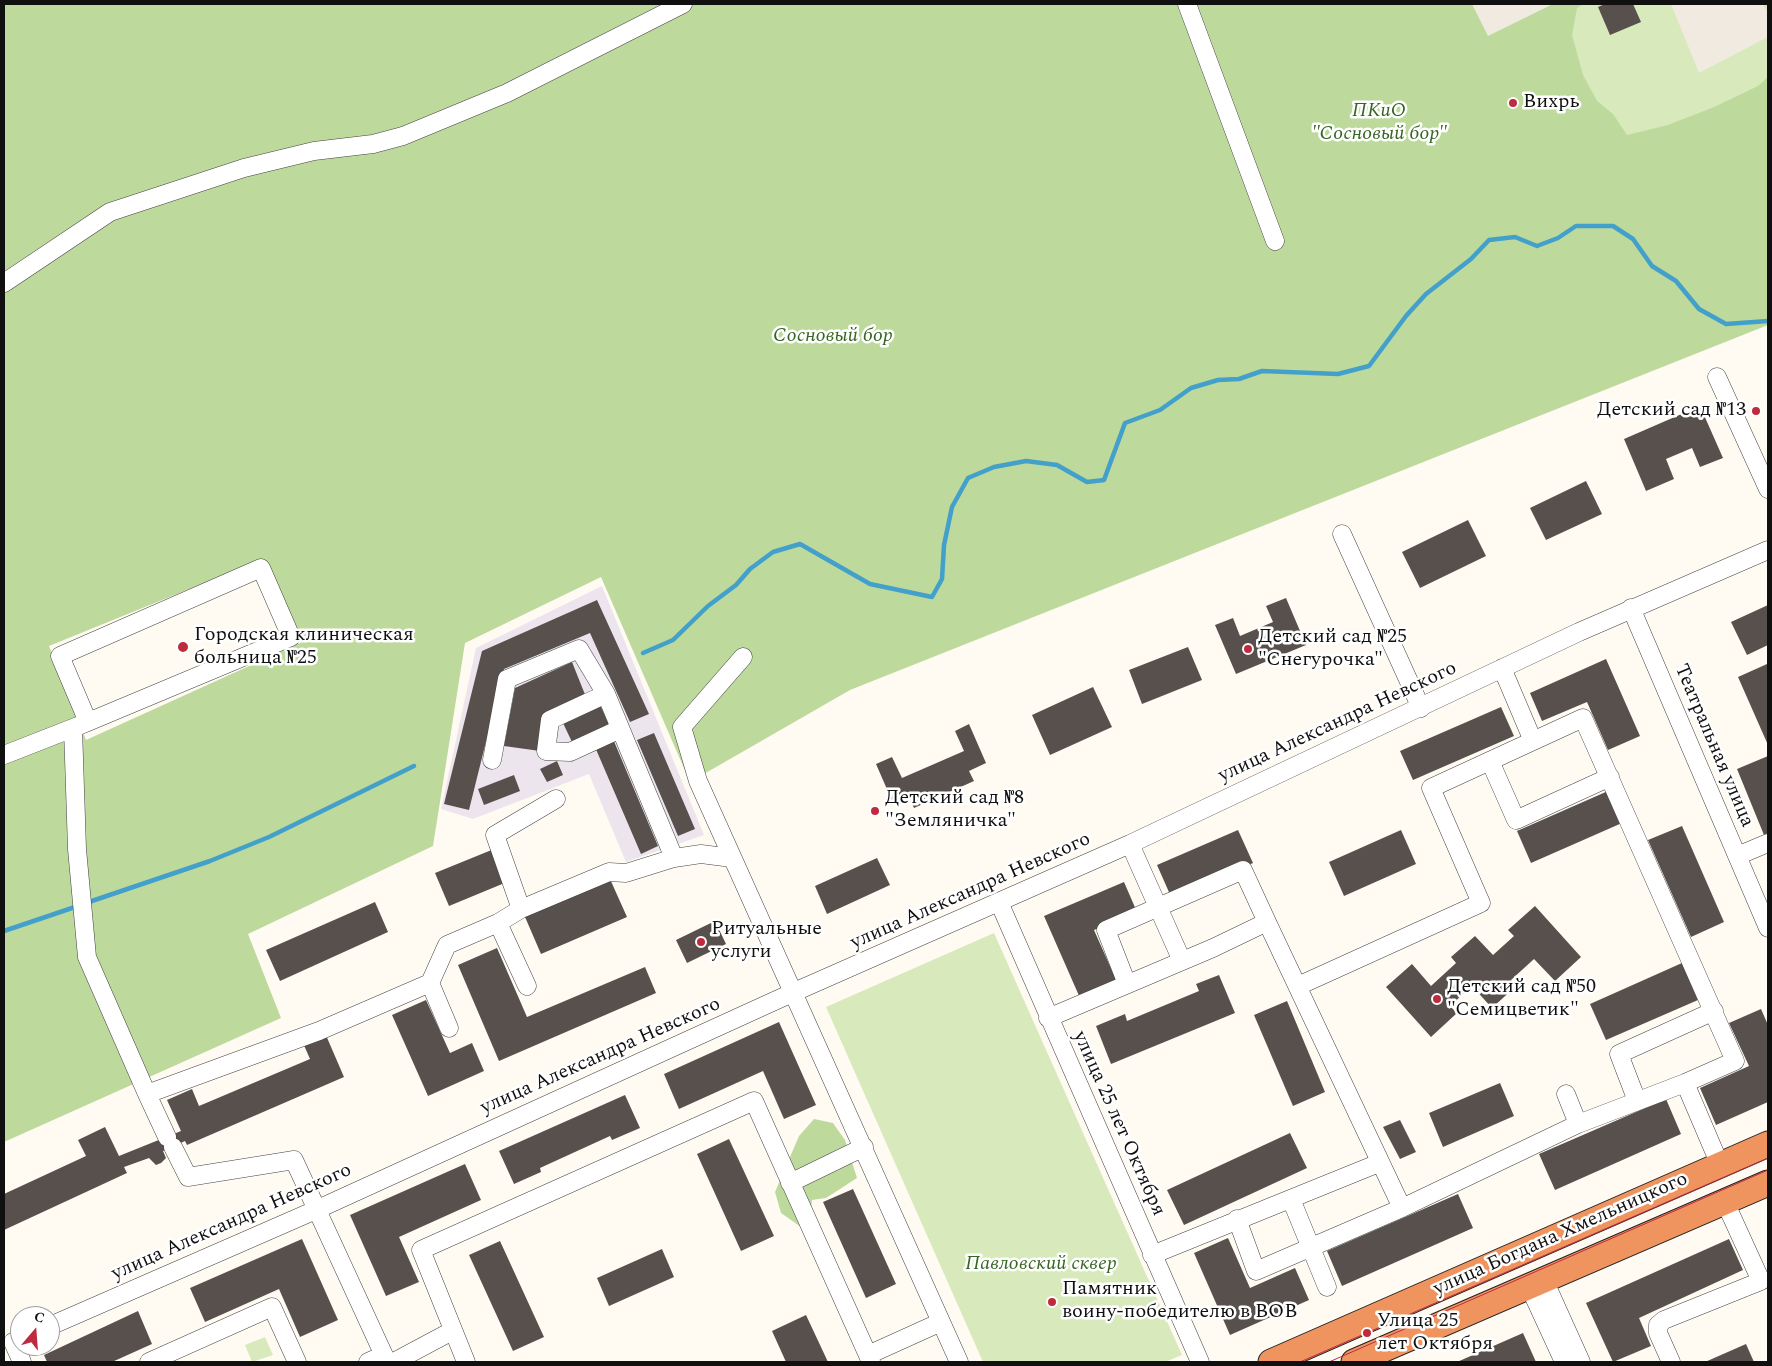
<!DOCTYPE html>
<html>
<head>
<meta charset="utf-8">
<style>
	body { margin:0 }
	#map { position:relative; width:1772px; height:1366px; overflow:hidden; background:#fffbf3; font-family:Spectral,serif }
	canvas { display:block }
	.frame { position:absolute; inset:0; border:5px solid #101010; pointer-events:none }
	.north { position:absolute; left:10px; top:1306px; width:50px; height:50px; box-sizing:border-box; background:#fff; border:1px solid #9f9f9f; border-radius:50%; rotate:18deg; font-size:14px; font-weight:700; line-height:20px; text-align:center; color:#101010 }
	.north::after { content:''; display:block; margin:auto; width:18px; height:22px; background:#bd2b3f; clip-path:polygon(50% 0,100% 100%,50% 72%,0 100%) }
</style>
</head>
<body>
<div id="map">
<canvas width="1772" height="1366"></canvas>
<div class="frame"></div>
<div class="north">С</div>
</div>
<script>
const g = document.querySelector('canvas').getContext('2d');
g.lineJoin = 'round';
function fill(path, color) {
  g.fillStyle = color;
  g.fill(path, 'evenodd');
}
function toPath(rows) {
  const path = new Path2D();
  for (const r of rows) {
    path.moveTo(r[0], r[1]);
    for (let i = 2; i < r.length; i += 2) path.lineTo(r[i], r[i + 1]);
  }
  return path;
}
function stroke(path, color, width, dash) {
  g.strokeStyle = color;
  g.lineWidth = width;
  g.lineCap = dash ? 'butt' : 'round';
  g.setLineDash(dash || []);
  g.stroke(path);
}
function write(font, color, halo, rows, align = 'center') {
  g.font = font + ' Spectral,serif';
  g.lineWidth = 5;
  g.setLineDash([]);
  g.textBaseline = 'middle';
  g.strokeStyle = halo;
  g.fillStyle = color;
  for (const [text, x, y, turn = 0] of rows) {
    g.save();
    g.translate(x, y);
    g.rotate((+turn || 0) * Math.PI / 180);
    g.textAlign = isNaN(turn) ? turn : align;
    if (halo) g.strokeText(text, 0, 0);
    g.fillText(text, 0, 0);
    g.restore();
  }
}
fill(toPath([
	[602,586,704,835,626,862,589,774,473,819,441,809,476,648]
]), '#ece5ee');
fill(toPath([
	[1212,4,1768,4,1768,94,1308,281],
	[994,933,1182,1355,1165,1362,983,1362,826,1007],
	[265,1337,273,1355,252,1362,245,1345]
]), '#d8e9bc');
fill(toPath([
	[4,4,1583,4,1577,8,1572,35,1583,75,1597,101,1613,114,1627,135,1668,125,1714,107,1758,86,1768,77,1768,325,850,690,690,782,601,577,465,643,433,846,248,934,281,1018,4,1142],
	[263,559,302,642,86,740,49,646],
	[814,1119,833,1123,845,1140,857,1178,826,1198,812,1200,811,1211,801,1227,781,1213,775,1192,799,1136]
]), '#bdd99c');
fill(toPath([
	[1472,4,1553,4,1488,36],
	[1671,4,1763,4,1768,13,1768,37,1699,73]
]), '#f0eae1');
stroke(toPath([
	[643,653,673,640,708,606,736,585,750,569,773,552,800,544,870,584,932,597,942,579,944,545,952,507,968,478,994,467,1026,461,1057,465,1087,482,1104,480,1125,423,1160,410,1191,388,1218,380,1239,379,1262,371,1338,374,1369,366,1406,316,1426,294,1471,259,1489,240,1515,237,1537,246,1558,238,1576,226,1613,226,1633,239,1652,266,1676,281,1699,309,1726,324,1768,321],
	[86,903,210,861,269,837,414,766],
	[4,931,78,906]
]), '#42a0ca', 4.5);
fill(toPath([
	[1605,4,1633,4,1641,22,1610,35,1598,7],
	[1700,406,1723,458,1700,467,1692,448,1666,459,1674,479,1646,491,1624,439],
	[1586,481,1602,514,1546,540,1530,508],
	[1468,520,1486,556,1420,588,1402,552],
	[1286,598,1306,645,1236,674,1215,625,1233,618,1240,636,1273,622,1266,606],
	[597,600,649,714,630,722,590,633,504,669,469,810,444,804,482,651],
	[1768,605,1768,645,1747,655,1731,622],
	[1188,647,1202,680,1142,704,1129,670],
	[1606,659,1640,736,1608,750,1587,702,1542,721,1530,693],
	[572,662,586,697,545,713,540,751,504,746,515,688],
	[1767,664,1768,668,1768,745,1738,677],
	[1093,687,1112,727,1050,755,1032,715],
	[600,705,609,724,572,742,563,723],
	[1501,707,1514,736,1413,780,1400,751],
	[969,724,986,763,969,771,974,781,914,808,908,796,893,803,876,764,892,757,902,778,964,751,955,731],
	[654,733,695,829,678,836,637,740],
	[613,739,658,846,641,854,595,747],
	[1768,756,1768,833,1764,835,1737,769],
	[557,761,563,775,547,782,540,769],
	[514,775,520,791,484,805,478,789],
	[1608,791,1622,823,1531,863,1517,831],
	[1682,826,1724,922,1691,937,1648,840],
	[1238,830,1253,863,1172,899,1157,865],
	[1401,830,1416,864,1344,896,1329,862],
	[494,849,507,882,449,906,435,873],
	[877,858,890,885,827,914,815,886],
	[610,879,627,917,541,954,525,917],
	[1124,882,1137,912,1094,930,1117,982,1080,998,1044,916],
	[375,902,388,932,280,981,266,950],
	[1535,906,1581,957,1555,981,1534,959,1511,980,1516,986,1492,1008,1472,986,1450,1006,1457,1013,1431,1037,1386,987,1412,964,1431,986,1456,963,1451,957,1475,936,1493,955,1514,936,1508,930],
	[715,921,726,944,687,963,676,940],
	[497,948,527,1017,645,967,656,993,499,1061,458,965],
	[1682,963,1698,1000,1606,1040,1590,1004],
	[1219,975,1235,1013,1111,1064,1096,1026,1125,1014,1127,1021,1199,991,1196,984],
	[426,1000,450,1053,472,1043,484,1071,428,1096,392,1015],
	[1287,1001,1325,1092,1293,1106,1254,1015],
	[1761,1009,1768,1025,1768,1102,1716,1125,1700,1088,1749,1066,1729,1023],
	[779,1022,816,1105,784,1119,763,1071,679,1109,664,1074],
	[325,1033,344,1077,187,1145,185,1141,163,1151,166,1158,161,1163,156,1165,149,1158,124,1167,127,1173,4,1230,4,1194,86,1156,78,1140,105,1127,119,1156,181,1131,167,1100,192,1089,199,1106,310,1059,303,1043],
	[1500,1083,1514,1116,1443,1147,1429,1113],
	[625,1095,640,1128,612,1140,610,1136,540,1168,541,1172,514,1184,499,1151],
	[1666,1099,1681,1134,1555,1190,1539,1154],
	[1400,1120,1416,1152,1400,1159,1383,1127],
	[1290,1133,1307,1168,1184,1225,1167,1190],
	[729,1139,774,1236,741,1251,697,1154],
	[465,1164,481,1200,399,1237,419,1282,386,1296,350,1215],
	[853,1189,896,1284,866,1298,823,1202],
	[1458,1194,1473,1228,1342,1286,1327,1251],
	[1228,1238,1250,1288,1295,1268,1309,1300,1230,1335,1194,1253],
	[302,1239,338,1320,300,1337,279,1289,205,1322,190,1288],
	[1729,1239,1743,1270,1639,1318,1651,1346,1613,1362,1586,1303],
	[500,1241,544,1337,513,1351,469,1255],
	[662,1249,674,1277,609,1306,597,1278],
	[138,1311,152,1344,112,1362,47,1362,44,1355],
	[806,1315,828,1362,786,1362,772,1331],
	[1523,1333,1536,1362,1457,1362],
	[1746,1344,1754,1362,1705,1362]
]), '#58504c');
const minor = toPath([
	[1187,4,1275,241],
	[4,283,110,212,244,168,314,151,373,144,403,136,507,93,683,4],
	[1717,377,1768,489],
	[1342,534,1421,708],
	[1631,608,1768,928],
	[743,657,682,727,698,781,959,1362],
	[1502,668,1533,741],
	[606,694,550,720,546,751,570,752,620,729],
	[73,728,77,849,87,957,147,1094,319,1031,430,983],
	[4,755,73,728,88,722,291,637,261,568,60,656,88,722],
	[492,760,507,679,579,649,606,694,674,858],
	[1490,761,1516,820,1610,777],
	[1130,844,1182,961],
	[1737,856,1768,843],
	[999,902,1200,1362],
	[521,909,495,835,556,799],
	[498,923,527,986],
	[1127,984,1106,930,1243,870,1267,922],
	[1298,986,1481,903,1431,788,1583,718,1735,1061,1685,1083,1578,1124,1402,1208],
	[1048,1018,1213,948,1267,922,1402,1208,1256,1271,1237,1219],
	[449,1028,430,983,447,945,498,923,521,909,609,872,626,873,674,858,701,854,732,858],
	[1685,1083,1720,1165],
	[147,1094,167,1137],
	[1566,1094,1578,1124],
	[1637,1101,1619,1054,1714,1011],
	[173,1147,188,1177,294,1160,387,1362],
	[790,1183,864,1147],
	[1291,1199,1327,1287],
	[1152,1255,1379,1163],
	[1544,1280,1581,1362],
	[1529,1286,1564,1362],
	[50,1326,318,1209,792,993,1130,844,1579,632,1768,550],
	[13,1342,22,1362],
	[868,1355,941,1322],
	[149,1362,272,1307,297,1362],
	[368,1362,384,1355],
	[394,1362,452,1331],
	[466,1362,421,1250,754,1101,871,1362],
	[1671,1362,1658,1333,1658,1325,1664,1320,1761,1281,1725,1202]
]);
const highway = toPath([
	[1271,1362,1768,1144],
	[1354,1362,1768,1183]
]);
stroke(minor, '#434343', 19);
stroke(highway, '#212121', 27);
stroke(minor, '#fff', 18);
stroke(highway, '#f0945f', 25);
stroke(toPath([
	[1300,1362,1768,1158],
	[1329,1362,1768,1170]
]), '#bd2b3f', 1);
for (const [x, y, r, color] of [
	[1513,103,5,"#bd2b3f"],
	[1756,411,5,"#bd2b3f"],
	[183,647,6,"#bd2b3f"],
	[1248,649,5,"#bd2b3f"],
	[875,811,5,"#bd2b3f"],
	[701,942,5,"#bd2b3f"],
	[1437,999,5,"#bd2b3f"],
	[1052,1302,5,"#bd2b3f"],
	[1367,1333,5,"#bd2b3f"]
]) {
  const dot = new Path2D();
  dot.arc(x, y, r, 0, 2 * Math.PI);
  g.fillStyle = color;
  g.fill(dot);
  stroke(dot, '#fff', 2);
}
write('20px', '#101010', '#fff', [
	["Вихрь",1523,103],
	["Детский сад №13",1746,411,"right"],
	["Городская клиническая",194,636],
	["больница №25",194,659],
	["Детский сад №25",1258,638],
	["\"Снегурочка\"",1258,661],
	["Детский сад №8",885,799],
	["\"Земляничка\"",885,822],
	["Ритуальные",711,930],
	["услуги",711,953],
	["Детский сад №50",1447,988],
	["\"Семицветик\"",1447,1011],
	["Памятник",1062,1290],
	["воину-победителю в ВОВ",1062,1313],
	["Улица 25",1377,1322],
	["лет Октября",1377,1345]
], 'left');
write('italic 20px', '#366621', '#fff', [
	["ПКиО",1379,112],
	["\"Сосновый бор\"",1379,135],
	["Сосновый бор",833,337],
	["Павловский сквер",1041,1265]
]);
write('20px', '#101010', '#fff', [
	["улица Александра Невского",1338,723,-25],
	["Театральная улица",1713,746,67],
	["улица Александра Невского",971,892,-24],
	["улица Александра Невского",601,1057,-24],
	["улица 25 лет Октября",1118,1124,66],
	["улица Александра Невского",232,1223,-24],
	["улица Богдана Хмельницкого",1561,1235,-24]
]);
</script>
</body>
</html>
